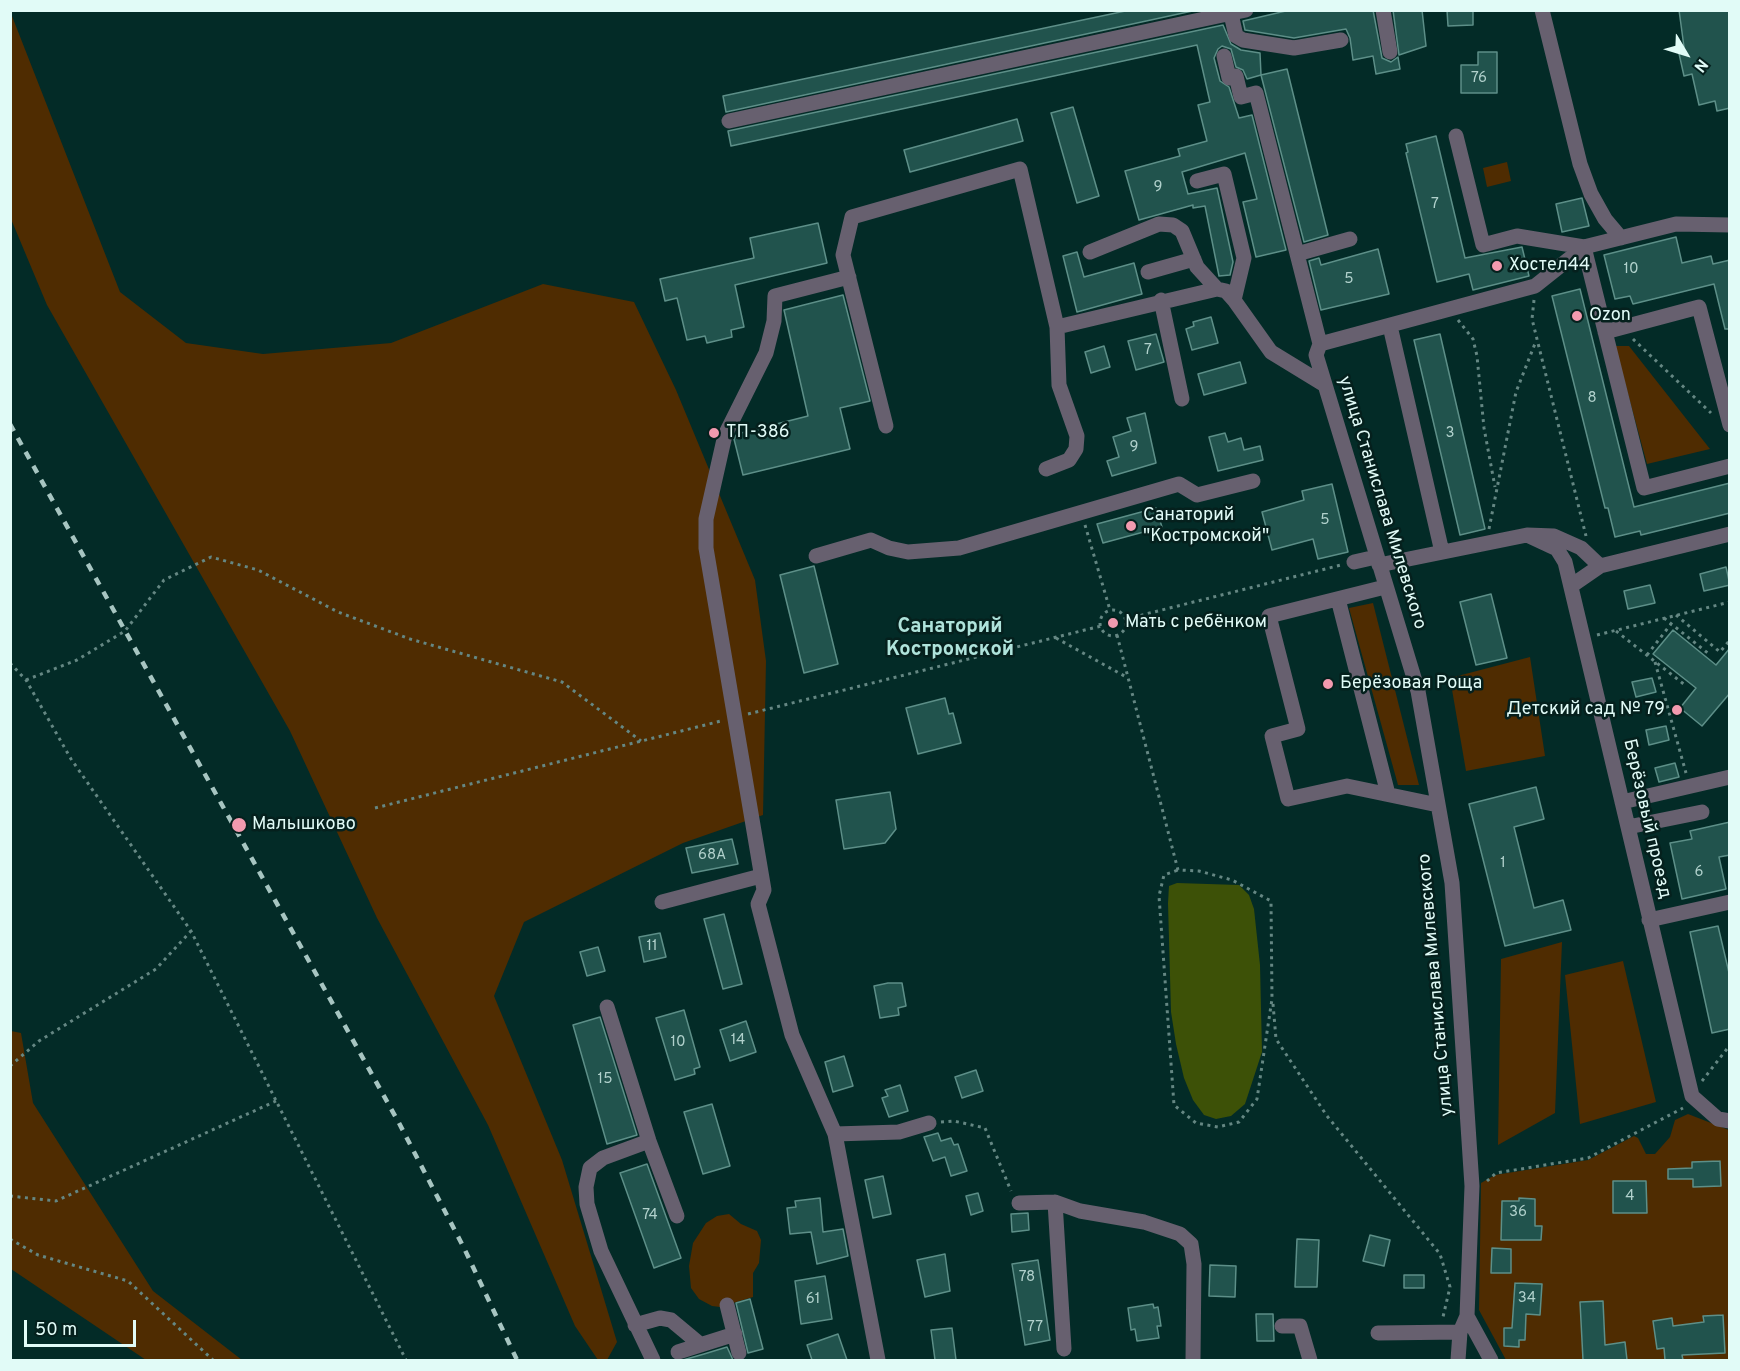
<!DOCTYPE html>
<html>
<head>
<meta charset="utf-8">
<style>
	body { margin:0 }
	#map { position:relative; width:1740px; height:1371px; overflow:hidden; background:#032b27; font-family:Overpass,sans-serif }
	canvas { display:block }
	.frame { position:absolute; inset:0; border:12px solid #e1fbf7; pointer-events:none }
	.north { position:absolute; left:1656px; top:24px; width:60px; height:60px; -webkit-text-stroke:4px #05201d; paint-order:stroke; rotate:128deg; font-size:16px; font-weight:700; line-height:24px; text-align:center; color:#e1fbf7 }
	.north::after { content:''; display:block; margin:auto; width:21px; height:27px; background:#e1fbf7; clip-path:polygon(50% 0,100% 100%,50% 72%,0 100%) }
	.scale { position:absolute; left:24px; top:1320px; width:112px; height:27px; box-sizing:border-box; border:3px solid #e1fbf7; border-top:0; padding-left:8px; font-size:18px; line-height:21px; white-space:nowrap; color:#e1fbf7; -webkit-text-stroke:4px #05201d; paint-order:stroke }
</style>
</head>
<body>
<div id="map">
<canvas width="1740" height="1371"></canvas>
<div class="frame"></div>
<div class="north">N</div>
<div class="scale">50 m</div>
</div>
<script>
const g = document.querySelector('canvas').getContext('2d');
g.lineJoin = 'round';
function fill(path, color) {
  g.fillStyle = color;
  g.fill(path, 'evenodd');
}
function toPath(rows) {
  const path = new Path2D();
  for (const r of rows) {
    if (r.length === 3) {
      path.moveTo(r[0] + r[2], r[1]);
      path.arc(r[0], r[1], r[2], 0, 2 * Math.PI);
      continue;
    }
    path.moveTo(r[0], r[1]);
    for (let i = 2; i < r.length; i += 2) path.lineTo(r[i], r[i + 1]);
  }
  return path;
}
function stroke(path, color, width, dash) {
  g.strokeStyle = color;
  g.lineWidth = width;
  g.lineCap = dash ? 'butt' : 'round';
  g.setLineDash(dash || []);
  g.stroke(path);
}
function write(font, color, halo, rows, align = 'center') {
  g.font = font + ' Overpass,sans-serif';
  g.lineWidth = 5;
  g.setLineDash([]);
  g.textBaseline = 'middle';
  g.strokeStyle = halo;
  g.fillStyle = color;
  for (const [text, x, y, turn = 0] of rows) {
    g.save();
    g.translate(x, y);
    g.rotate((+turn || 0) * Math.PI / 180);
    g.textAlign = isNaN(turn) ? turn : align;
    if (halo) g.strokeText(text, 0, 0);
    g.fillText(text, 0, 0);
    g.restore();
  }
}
fill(toPath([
	[10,11,120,292,186,343,263,354,391,343,543,284,634,302,676,390,755,580,766,661,763,815,683,843,524,922,494,996,562,1160,617,1342,607,1360,598,1360,575,1326,488,1125,377,918,290,731,47,305,11,219],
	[1507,162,1511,181,1487,187,1483,168],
	[1615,346,1629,346,1710,449,1647,464],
	[1373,603,1419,785,1398,785,1349,608],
	[1530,657,1545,756,1466,771,1450,678],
	[1562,942,1555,1113,1498,1145,1501,959],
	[1623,961,1656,1102,1580,1124,1565,975],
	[11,1031,21,1033,33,1103,153,1291,242,1360,146,1360,11,1269],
	[1688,1114,1729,1130,1729,1360,1506,1360,1479,1310,1481,1183,1495,1175,1588,1160,1634,1136,1638,1138,1646,1154,1655,1154,1670,1137,1675,1120],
	[729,1214,741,1224,757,1231,761,1240,759,1263,753,1273,753,1297,720,1307,712,1306,699,1299,691,1288,689,1266,693,1243,706,1223,717,1216]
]), '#4f2c01');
fill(toPath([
	[1177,883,1239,885,1249,895,1254,909,1260,965,1262,1052,1245,1104,1231,1116,1216,1119,1204,1115,1193,1100,1184,1078,1176,1044,1171,1012,1168,903,1169,886]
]), '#3d5107');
const building = toPath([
	[1130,10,1197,10,726,112,723,96,1130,10],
	[1290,10,1373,10,1382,58,1391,62,1398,57,1400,69,1376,74,1373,56,1353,60,1350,38,1346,29,1294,38,1245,30,1243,21,1290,10],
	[1393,10,1422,10,1426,46,1399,55,1393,10],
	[1447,10,1473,10,1473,25,1448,26,1447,10],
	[1679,10,1730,10,1730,108,1717,111,1715,101,1699,105,1692,74,1684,76,1678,49,1684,47,1679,10],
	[1223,25,1231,44,1241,50,1260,53,1261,75,1247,79,1243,70,1236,67,1231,49,1222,46,1218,49,1214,58,1220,81,1229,87,1239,118,1252,115,1286,250,1256,257,1243,202,1257,199,1245,153,1182,172,1188,194,1217,188,1233,262,1230,275,1219,276,1205,206,1193,208,1193,205,1139,220,1125,171,1180,156,1178,149,1207,141,1198,105,1210,102,1197,45,731,146,728,131,1223,25],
	[1478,52,1497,52,1497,93,1461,93,1461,65,1478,65,1478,52],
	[1287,69,1328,235,1304,242,1261,75,1287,69],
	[1073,107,1099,196,1077,203,1051,113,1073,107],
	[1017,119,1023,141,910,172,904,150,1017,119],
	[1436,136,1465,258,1522,247,1529,276,1473,290,1469,274,1437,282,1406,153,1408,152,1406,144,1436,136],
	[1582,198,1589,226,1562,232,1556,204,1582,198],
	[818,223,827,263,735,285,744,327,731,330,732,337,707,343,705,336,687,340,677,298,665,301,660,279,754,258,750,238,818,223],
	[1676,237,1682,263,1711,256,1713,264,1730,260,1730,329,1725,329,1714,284,1633,304,1630,296,1615,299,1604,255,1676,237],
	[1378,249,1389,294,1321,310,1309,261,1319,258,1321,265,1378,249],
	[1077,252,1084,277,1134,263,1142,294,1077,312,1063,256,1077,252],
	[1580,289,1634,507,1730,483,1730,513,1641,535,1640,531,1615,537,1608,508,1605,508,1552,296,1580,289],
	[843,295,870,401,840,408,850,449,743,475,734,439,737,434,808,416,784,310,843,295],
	[1211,317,1218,343,1192,350,1186,329,1194,326,1193,322,1211,317],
	[1156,334,1164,362,1136,370,1128,341,1156,334],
	[1440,334,1485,529,1460,535,1414,340,1440,334],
	[1104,346,1110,367,1091,373,1085,352,1104,346],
	[1240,362,1246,383,1204,395,1198,374,1240,362],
	[1145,413,1156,463,1112,476,1107,461,1119,457,1113,437,1131,431,1127,418,1145,413],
	[1225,433,1228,442,1241,438,1244,450,1260,446,1263,460,1218,471,1209,437,1225,433],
	[1332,484,1348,552,1318,559,1313,539,1272,550,1262,512,1304,500,1302,491,1332,484],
	[1156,508,1162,527,1103,543,1097,524,1156,508],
	[814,566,838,664,804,673,780,575,814,566],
	[1726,567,1730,585,1704,591,1700,574,1726,567],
	[1650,585,1655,603,1628,609,1624,591,1650,585],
	[1491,594,1507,658,1476,665,1460,602,1491,594],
	[1673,630,1716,665,1730,648,1730,693,1702,726,1680,708,1696,688,1653,654,1673,630],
	[1652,678,1656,692,1636,697,1632,682,1652,678],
	[945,698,949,714,953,713,961,743,918,754,906,708,945,698],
	[1666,726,1669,740,1649,745,1646,730,1666,726],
	[1675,763,1679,777,1659,782,1655,768,1675,763],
	[1536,787,1544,819,1514,827,1534,908,1563,900,1571,930,1505,946,1469,804,1536,787],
	[890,792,896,829,885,843,844,849,836,800,890,792],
	[1730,822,1730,855,1719,857,1726,889,1682,899,1670,843,1692,839,1690,831,1730,822],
	[732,839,738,864,692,873,686,848,732,839],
	[724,914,742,984,723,989,704,919,724,914],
	[1718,926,1730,977,1730,1029,1712,1033,1690,932,1718,926],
	[660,933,666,957,644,962,639,937,660,933],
	[598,947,605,971,587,976,580,952,598,947],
	[888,983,902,983,906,1006,898,1008,899,1015,880,1018,874,986,888,983],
	[684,1010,700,1067,694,1069,695,1074,675,1080,656,1018,684,1010],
	[600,1017,637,1135,607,1144,573,1025,600,1017],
	[746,1021,756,1052,730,1061,720,1030,746,1021],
	[844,1056,853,1086,833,1092,825,1062,844,1056],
	[976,1070,983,1091,962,1098,955,1077,976,1070],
	[900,1085,908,1111,889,1117,882,1098,888,1096,885,1090,900,1085],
	[712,1104,730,1166,703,1174,684,1112,712,1104],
	[938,1133,941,1141,951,1138,954,1145,958,1144,967,1171,951,1176,945,1157,933,1161,924,1137,938,1133],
	[1720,1161,1721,1186,1693,1187,1693,1179,1668,1179,1668,1169,1692,1168,1692,1162,1720,1161],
	[647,1164,681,1258,654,1268,620,1173,647,1164],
	[883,1176,891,1214,873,1218,865,1180,883,1176],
	[1613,1181,1646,1181,1647,1213,1613,1213,1613,1181],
	[978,1193,983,1211,971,1215,966,1196,978,1193],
	[820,1198,823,1232,843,1229,848,1256,817,1264,811,1232,790,1234,787,1208,796,1207,795,1201,820,1198],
	[1519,1198,1535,1199,1535,1226,1542,1226,1541,1240,1501,1240,1502,1201,1519,1201,1519,1198],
	[1028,1213,1029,1230,1012,1232,1011,1214,1028,1213],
	[1370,1235,1390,1240,1384,1266,1363,1261,1370,1235],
	[1297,1239,1319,1240,1317,1287,1295,1287,1297,1239],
	[1492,1248,1511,1249,1511,1273,1491,1273,1492,1248],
	[945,1254,950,1291,925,1297,917,1260,945,1254],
	[1038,1260,1050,1340,1025,1345,1012,1264,1038,1260],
	[1210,1265,1236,1266,1235,1297,1209,1296,1210,1265],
	[1404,1275,1424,1275,1424,1288,1404,1288,1404,1275],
	[825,1276,832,1319,801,1324,795,1281,825,1276],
	[1515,1283,1542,1284,1540,1315,1526,1314,1525,1340,1519,1340,1519,1347,1504,1346,1504,1328,1512,1328,1515,1283],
	[750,1299,763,1349,748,1353,736,1303,750,1299],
	[1603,1301,1605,1345,1625,1342,1627,1360,1583,1360,1580,1302,1603,1301],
	[1153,1304,1154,1308,1158,1307,1161,1326,1157,1326,1159,1338,1137,1341,1135,1329,1131,1330,1128,1308,1153,1304],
	[1256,1314,1273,1314,1274,1341,1257,1341,1256,1314],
	[1723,1315,1725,1353,1682,1355,1683,1360,1665,1360,1664,1348,1657,1349,1653,1321,1672,1318,1673,1326,1704,1322,1703,1316,1723,1315],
	[952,1328,956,1360,935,1360,931,1330,952,1328],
	[838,1334,847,1360,812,1360,807,1345,838,1334],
	[727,1347,733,1360,683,1360,704,1354,727,1347]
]);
fill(building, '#21534d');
stroke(building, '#5d8f88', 1.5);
stroke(toPath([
	[1534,300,1532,319,1586,536],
	[1458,320,1473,339,1477,356,1484,428,1495,487],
	[1633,339,1711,413],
	[1085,525,1110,610],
	[1489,529,1516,392,1536,341],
	[1113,623,13],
	[1676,615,1720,652,1730,640],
	[1664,618,1709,654],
	[1126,619,1341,565],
	[1616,631,1685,685],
	[1117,635,1178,870,1199,871,1232,880,1271,901,1272,999,1257,1099,1239,1122,1218,1127,1196,1123,1174,1105,1159,896,1164,875,1178,870],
	[1597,635,1730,602],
	[1056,638,1128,678],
	[1647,655,1671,624],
	[1655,662,1686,773],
	[10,663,26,680,71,759,191,931,406,1360],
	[26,680,77,660,125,631,164,580,211,557,258,570,338,612,410,639,562,682,641,741],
	[748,714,1101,626],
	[375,808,721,721],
	[1273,1004,1276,1039,1327,1116,1440,1254,1450,1287,1443,1317],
	[10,1066,39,1041,156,969,191,931],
	[1702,1081,1730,1045],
	[941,1122,954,1121,985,1128,1011,1191],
	[1487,1181,1496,1173,1588,1158,1683,1108],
	[10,1196,56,1201,276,1101],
	[10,1239,38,1255,128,1281,213,1360]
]), '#658783', 3, [3, 4.5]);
stroke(toPath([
	[1383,10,1390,52],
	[1542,10,1580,164,1591,194,1605,219,1621,238],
	[1231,14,1236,36,1243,40,1294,48,1341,40],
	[1224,56,1229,78,1236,76,1241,97,1256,93,1320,344],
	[729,121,1246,10],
	[1456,136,1483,245,1517,236,1584,247,1644,488,1730,466],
	[1197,181,1224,174,1244,258,1234,300],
	[1090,252,1159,224,1173,225,1182,231,1197,267,1217,289],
	[1297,254,1350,239],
	[1148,272,1194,259],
	[849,277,775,296,774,321,766,353,725,435,706,519,706,548,764,890,758,904,792,1035,835,1134,878,1360],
	[1161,300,1182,399],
	[1390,326,1442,552],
	[1057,327,1217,289,1226,291,1234,300,1271,352,1325,385],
	[1605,332,1699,307,1730,425],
	[1320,344,1316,355,1418,691,1452,883,1472,1186,1467,1316,1460,1332,1458,1360],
	[1320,344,1535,286,1584,247,1676,224,1730,225],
	[886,426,843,255,852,217,1020,169,1057,327,1059,385,1077,436,1076,449,1069,460,1046,469],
	[1527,535,1557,549,1565,562,1692,1096,1718,1119,1730,1121],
	[816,556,871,540,889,548,908,552,959,548,1179,484,1197,495,1253,481],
	[1354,562,1376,557],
	[1379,565,1527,535,1554,536,1581,548,1600,566],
	[1571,586,1600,566,1730,534],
	[1385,587,1269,616,1298,729,1272,736,1288,799,1347,786,1438,805],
	[1338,599,1388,794],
	[1622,802,1730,777],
	[1628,827,1702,812],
	[662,902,761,876],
	[1649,920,1730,902],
	[607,1007,649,1141,677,1216],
	[835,1134,899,1132,929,1123],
	[649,1141,603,1158,590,1168,586,1187,587,1204,601,1251,653,1360],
	[1055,1202,1064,1349],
	[1019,1203,1055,1202,1080,1211,1144,1222,1180,1234,1191,1244,1194,1264,1193,1360],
	[727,1305,739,1353],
	[1467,1316,1491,1360],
	[635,1325,660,1318,671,1320,701,1345],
	[1282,1326,1300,1326,1310,1360],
	[1378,1333,1460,1332],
	[678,1352,735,1334]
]), '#67606f', 15);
stroke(toPath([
	[10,424,399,1123,464,1248,517,1360]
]), '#a7c5c1', 4.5, [8, 8]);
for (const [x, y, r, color] of [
	[1497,266,6,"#f29aaf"],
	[1577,316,6,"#f29aaf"],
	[714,433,6,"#f29aaf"],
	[1131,526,6,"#f29aaf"],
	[1113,623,6,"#f29aaf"],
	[1328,684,6,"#f29aaf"],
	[1677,710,6,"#f29aaf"],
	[239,825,8,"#f29aaf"]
]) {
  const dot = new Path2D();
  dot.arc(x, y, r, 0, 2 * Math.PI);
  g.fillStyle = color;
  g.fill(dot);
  stroke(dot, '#05201d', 2);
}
write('15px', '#b1d1cc', null, [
	["76",1479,79],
	["9",1158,188],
	["7",1435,205],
	["10",1631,270],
	["5",1349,280],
	["7",1148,351],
	["8",1592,399],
	["3",1450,434],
	["9",1134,448],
	["5",1325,521],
	["68А",712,856],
	["1",1503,864],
	["6",1699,873],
	["11",652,947],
	["14",738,1041],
	["10",678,1043],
	["15",605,1080],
	["4",1630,1197],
	["36",1518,1213],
	["74",650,1216],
	["78",1027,1278],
	["34",1527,1299],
	["61",813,1300],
	["77",1035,1328]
]);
write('18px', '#e1fbf7', '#05201d', [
	["Хостел44",1509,266],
	["Ozon",1589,316],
	["ТП-386",726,433],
	["Санаторий",1143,516],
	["\"Костромской\"",1143,537],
	["Мать с ребёнком",1125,623],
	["Берёзовая Роща",1340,684],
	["Детский сад № 79",1665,710,"right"],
	["Малышково",252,825]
], 'left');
write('18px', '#e1fbf7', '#05201d', [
	["улица Станислава Милевского",1381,503,73],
	["Берёзовый проезд",1646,819,77],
	["улица Станислава Милевского",1437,985,-95]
]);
write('bold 20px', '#afe3db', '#05201d', [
	["Санаторий",950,628],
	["Костромской",950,651]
]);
</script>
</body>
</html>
